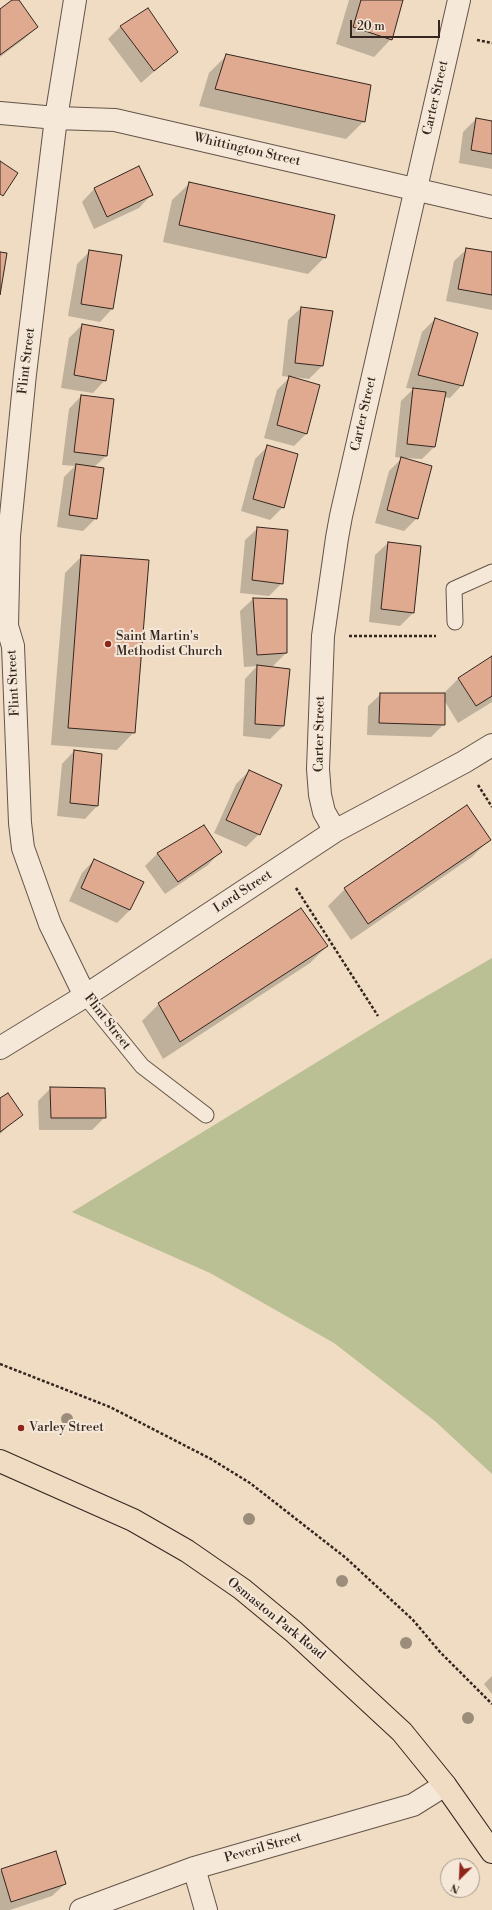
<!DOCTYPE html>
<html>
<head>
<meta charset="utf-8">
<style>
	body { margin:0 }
	#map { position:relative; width:492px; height:1910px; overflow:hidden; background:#efdcc3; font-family:"Libre Bodoni",serif }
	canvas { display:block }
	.north { position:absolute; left:440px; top:1858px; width:40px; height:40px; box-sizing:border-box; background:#f5e8d8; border:1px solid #a89a8e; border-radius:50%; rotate:204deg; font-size:11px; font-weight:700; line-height:16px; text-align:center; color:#34261f }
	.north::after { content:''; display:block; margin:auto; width:14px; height:18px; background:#8f2418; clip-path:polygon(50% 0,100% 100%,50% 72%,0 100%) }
	.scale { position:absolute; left:350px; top:20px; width:90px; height:18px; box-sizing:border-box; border:2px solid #34261f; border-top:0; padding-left:5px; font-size:12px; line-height:14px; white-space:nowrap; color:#34261f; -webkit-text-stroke:3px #f5e8d8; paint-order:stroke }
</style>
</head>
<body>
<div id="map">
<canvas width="492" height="1910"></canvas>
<div class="north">N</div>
<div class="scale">20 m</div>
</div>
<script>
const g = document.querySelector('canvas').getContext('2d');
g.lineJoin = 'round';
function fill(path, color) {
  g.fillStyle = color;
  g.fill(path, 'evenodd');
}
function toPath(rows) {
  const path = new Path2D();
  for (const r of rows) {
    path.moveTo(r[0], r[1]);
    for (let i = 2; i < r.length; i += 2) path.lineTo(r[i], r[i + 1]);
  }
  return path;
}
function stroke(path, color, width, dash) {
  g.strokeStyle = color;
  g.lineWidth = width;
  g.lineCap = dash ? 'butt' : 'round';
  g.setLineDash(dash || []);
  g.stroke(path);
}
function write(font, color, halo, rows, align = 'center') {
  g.font = font + ' "Libre Bodoni",serif';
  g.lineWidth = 4;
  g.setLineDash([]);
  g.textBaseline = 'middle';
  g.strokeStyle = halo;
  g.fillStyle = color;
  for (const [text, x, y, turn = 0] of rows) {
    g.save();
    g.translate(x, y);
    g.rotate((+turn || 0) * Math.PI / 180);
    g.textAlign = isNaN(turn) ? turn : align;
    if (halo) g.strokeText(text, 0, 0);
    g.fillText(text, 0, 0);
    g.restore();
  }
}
fill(toPath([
	[492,958,492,1474,436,1422,334,1343,210,1273,72,1212,394,1015]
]), '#bac093');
fill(toPath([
	[14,0,18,0,37,27,24,39,0,57,0,10],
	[349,0,402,0,391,39,374,57,336,44],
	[121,26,176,52,141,83,108,39],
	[227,55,364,121,346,139,199,106,209,73],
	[476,119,492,122,492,169,459,163,463,132],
	[139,168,151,195,139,208,94,229,82,202,94,189],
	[190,183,325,257,308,274,163,242,172,200],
	[467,249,492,253,492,310,446,301,454,261],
	[90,251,112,309,100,322,68,316,77,264],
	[301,308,332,312,322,366,309,379,293,377,306,434,294,446,264,438,277,390,290,377,282,376,288,320],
	[435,319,462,385,450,398,444,397,434,447,422,459,405,458,417,518,404,531,375,523,389,471,402,458,395,457,401,401,413,389,406,388,422,332],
	[82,325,105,380,93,393,61,388,69,338],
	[81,396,106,456,94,467,96,518,83,531,57,527,64,477,75,466,62,465,69,409],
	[267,447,283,507,270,520,241,511,255,459],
	[258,528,282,583,269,596,240,593,245,540],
	[388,543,420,546,413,613,400,626,369,622,375,555],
	[82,556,134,732,117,750,51,745,65,573],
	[253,599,286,600,286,653,273,666,266,666,283,726,270,739,243,736,245,679,257,666,244,667,240,611],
	[492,658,492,702,458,723,444,700,444,724,431,737,367,735,368,706,381,694,443,694,458,679],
	[74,751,97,806,85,819,57,816,62,764],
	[249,771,259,834,246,847,214,833,236,784],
	[489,840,472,857,351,940,328,906,345,889],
	[220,852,208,865,165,894,145,866,157,854],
	[94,860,142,882,130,910,117,923,69,901,82,873],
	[327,946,310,963,163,1059,142,1021,159,1004],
	[51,1088,105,1117,92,1130,39,1130,38,1101],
	[0,1099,21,1115,0,1134],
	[492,1676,492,1694,484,1684],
	[55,1852,65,1884,52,1896,10,1910,0,1910,0,1871]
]), '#0003');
const building = toPath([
	[12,0,19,0,38,27,0,55,0,9,12,0],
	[361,0,403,0,392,40,353,27,361,0],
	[148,8,178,52,154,71,120,26,148,8],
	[226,54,371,85,365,122,215,89,226,54],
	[476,118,492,121,492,154,471,150,476,118],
	[0,161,18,173,3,196,0,194,0,161],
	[139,166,153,195,107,217,94,188,139,166],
	[189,182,335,215,326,258,179,225,189,182],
	[466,248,492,252,492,295,458,289,466,248],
	[89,250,122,255,113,309,81,304,89,250],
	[0,252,7,253,0,295,0,252],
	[301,307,333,311,323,366,295,363,301,307],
	[435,318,478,333,463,386,418,375,435,318],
	[82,324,114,330,106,381,74,375,82,324],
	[289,376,320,385,307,434,277,425,289,376],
	[413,388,446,392,435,447,407,444,413,388],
	[81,395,114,399,107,456,74,452,81,395],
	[267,445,298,454,284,508,253,499,267,445],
	[401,457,432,466,418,519,387,510,401,457],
	[76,464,104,468,97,519,69,515,76,464],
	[257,527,288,530,283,584,252,580,257,527],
	[388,542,421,546,414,613,381,609,388,542],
	[81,555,149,560,135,733,68,728,81,555],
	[253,598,287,599,287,653,257,655,253,598],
	[492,656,492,696,476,706,458,678,492,656],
	[257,665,290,669,284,726,255,724,257,665],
	[380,693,445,693,445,725,379,723,380,693],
	[74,750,102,754,98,806,70,803,74,750],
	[249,770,282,785,260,835,226,820,249,770],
	[467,805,491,840,368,924,344,888,467,805],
	[204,825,222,852,178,882,157,853,204,825],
	[94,859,144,882,130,910,81,888,94,859],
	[301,908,328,946,180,1042,158,1003,301,908],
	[50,1087,105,1088,106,1118,51,1118,50,1087],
	[8,1093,23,1115,0,1132,0,1098,8,1093],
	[56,1851,66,1884,11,1902,1,1869,56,1851]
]);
fill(building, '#e0aa90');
stroke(building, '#34261f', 1);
const service = toPath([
	[455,622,454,589,492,572],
	[85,996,142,1066,206,1115]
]);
const minor = toPath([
	[75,0,56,118,25,374,9,536,7,626,13,646,20,823,23,848,50,924,85,996],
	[0,113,56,118,115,120,492,207],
	[335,831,324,812,320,795,318,769,323,636,337,538,341,516,459,0],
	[0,1048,85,996,335,831,464,762,492,745],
	[194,1868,206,1910],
	[81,1910,194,1868,413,1805,445,1785]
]);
const trunk = toPath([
	[0,1461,133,1520,187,1551,242,1589,294,1632,402,1732,445,1785,492,1852]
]);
stroke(service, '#635448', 17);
stroke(minor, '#635448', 24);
stroke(trunk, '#34261f', 24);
stroke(toPath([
	[477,40,492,43],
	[349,636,436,636],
	[478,785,492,807],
	[296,888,378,1016],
	[0,1364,110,1407,211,1459,250,1483,346,1558,413,1620,440,1652,492,1704]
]), '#34261f', 2.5, [3, 2]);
stroke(service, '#f5e8d8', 15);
stroke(minor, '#f5e8d8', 22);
stroke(trunk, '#efdcc3', 22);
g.fillStyle = '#9b8d79';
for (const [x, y] of [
	[67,1419],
	[249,1519],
	[342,1581],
	[406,1643],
	[468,1718]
]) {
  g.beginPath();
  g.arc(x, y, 6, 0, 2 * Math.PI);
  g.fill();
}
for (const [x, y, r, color] of [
	[108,644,4,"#8f2418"],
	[21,1428,4,"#8f2418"]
]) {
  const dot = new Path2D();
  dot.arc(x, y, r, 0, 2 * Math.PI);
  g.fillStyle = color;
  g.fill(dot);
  stroke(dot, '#f5e8d8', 1.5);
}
write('13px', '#34261f', '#f5e8d8', [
	["Carter Street",436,98,-77],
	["Whittington Street",247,150,13],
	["Flint Street",27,361,-83],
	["Carter Street",364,414,-77],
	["Flint Street",14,683,-93],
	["Carter Street",320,734,-89],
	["Lord Street",243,892,-33],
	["Flint Street",107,1022,52],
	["Osmaston Park Road",276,1619,39],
	["Peveril Street",263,1848,-16]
]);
write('13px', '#34261f', '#f5e8d8', [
	["Saint Martin's",116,637],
	["Methodist Church",116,652],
	["Varley Street",29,1428]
], 'left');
</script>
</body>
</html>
